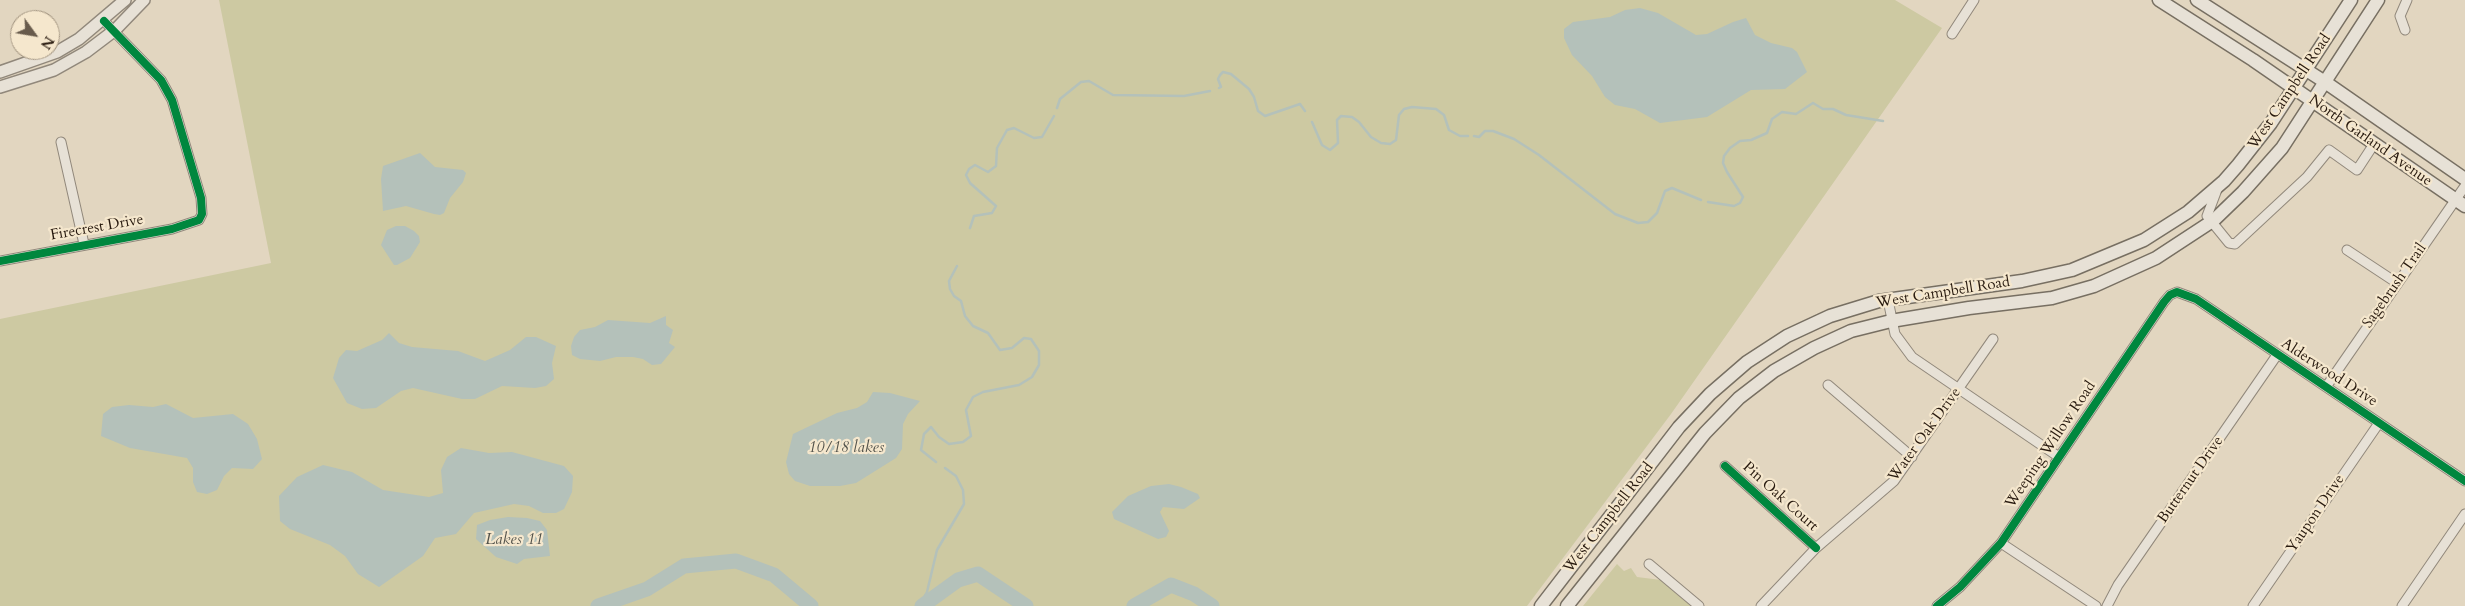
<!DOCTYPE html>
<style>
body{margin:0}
#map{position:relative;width:2465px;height:606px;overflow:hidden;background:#e2d6c0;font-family:Cardo,serif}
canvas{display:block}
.north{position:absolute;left:10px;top:10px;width:50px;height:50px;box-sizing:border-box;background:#f5e7cd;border:1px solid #a39581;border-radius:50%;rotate:122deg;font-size:14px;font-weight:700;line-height:20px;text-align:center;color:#27190e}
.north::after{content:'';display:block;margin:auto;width:18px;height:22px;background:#685b4c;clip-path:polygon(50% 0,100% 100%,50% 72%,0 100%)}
</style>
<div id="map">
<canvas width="2465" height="606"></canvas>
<div class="north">N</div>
</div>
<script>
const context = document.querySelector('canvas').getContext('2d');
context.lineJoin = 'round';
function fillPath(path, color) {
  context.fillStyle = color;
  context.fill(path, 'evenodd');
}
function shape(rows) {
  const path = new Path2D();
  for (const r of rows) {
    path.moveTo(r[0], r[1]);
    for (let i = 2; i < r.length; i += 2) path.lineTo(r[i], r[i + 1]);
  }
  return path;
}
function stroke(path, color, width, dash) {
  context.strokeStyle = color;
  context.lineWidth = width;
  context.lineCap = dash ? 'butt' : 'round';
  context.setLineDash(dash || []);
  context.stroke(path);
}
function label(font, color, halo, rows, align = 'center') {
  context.font = font + ' Cardo,serif';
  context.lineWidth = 4.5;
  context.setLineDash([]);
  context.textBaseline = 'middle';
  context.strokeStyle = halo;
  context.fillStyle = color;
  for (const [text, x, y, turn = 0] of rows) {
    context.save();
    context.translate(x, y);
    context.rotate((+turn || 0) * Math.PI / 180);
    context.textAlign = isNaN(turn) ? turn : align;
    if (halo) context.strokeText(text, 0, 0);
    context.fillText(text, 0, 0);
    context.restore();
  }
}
fillPath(shape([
 [219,0,1895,0,1942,28,1671,414,1527,606,0,606,0,319,271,263],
 [1617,564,1624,571,1631,568,1637,577,1661,580,1691,606,1583,606]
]), '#cdc9a2');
fillPath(shape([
 [1640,8,1658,13,1696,35,1707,34,1733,22,1746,18,1755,35,1771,43,1792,48,1797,52,1807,72,1785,89,1751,90,1707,117,1660,123,1635,109,1615,105,1605,97,1592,76,1572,55,1564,38,1564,29,1573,22,1610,17,1625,10],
 [420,153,435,167,463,170,466,173,463,182,450,198,444,213,440,215,434,214,406,206,383,211,381,179,383,166],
 [396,226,405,226,414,231,419,236,420,242,410,258,397,265,394,265,381,245,387,230],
 [666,316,666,325,673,330,669,343,675,347,661,364,652,365,643,359,633,357,616,357,600,361,580,359,572,355,571,346,574,337,580,330,595,327,608,320,650,323],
 [389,333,399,343,412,347,458,351,485,361,510,350,526,337,536,337,556,346,552,363,554,379,546,386,535,388,502,386,475,399,462,399,413,388,401,391,376,408,362,409,347,403,333,378,339,358,346,350,357,351,382,340],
 [873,392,890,393,920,401,908,414,903,424,902,449,896,458,856,483,840,486,810,486,795,481,789,474,786,462,793,434,837,413,857,408,867,402],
 [166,404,193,418,233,414,248,424,257,439,262,459,253,469,232,468,224,476,217,490,207,494,197,492,193,482,193,468,187,458,130,448,101,436,103,414,112,407,129,405,153,407],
 [461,448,489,453,512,452,564,466,573,476,572,492,564,509,556,513,543,513,529,506,514,504,474,513,456,534,435,538,423,556,379,587,358,574,345,556,330,545,290,529,280,521,279,496,297,477,323,465,352,472,383,490,429,497,443,493,441,470,447,457],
 [1169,484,1181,487,1198,494,1200,498,1184,509,1163,507,1160,512,1169,531,1166,537,1158,539,1114,519,1112,512,1128,496,1151,486],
 [508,517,527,518,540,521,547,530,550,556,524,559,517,564,496,557,476,539,477,525,490,520]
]), '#b4c1ba');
stroke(shape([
 [1219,88,1221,87,1218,79,1220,75,1223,72,1231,74,1249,89,1254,97,1258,111,1265,116,1300,104,1305,111],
 [1057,108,1060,99,1081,82,1089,81,1113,95,1184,96,1210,91],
 [1312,122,1322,145,1330,150,1338,143,1337,120,1341,116,1352,117,1359,122,1371,137,1381,143,1390,144,1396,140,1399,115,1404,109,1412,107,1436,109,1444,115,1449,130,1460,136,1468,136],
 [1474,136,1479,137,1485,131,1493,131,1514,139,1539,155,1615,214,1638,223,1648,222,1657,213,1665,191,1672,188,1701,200],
 [1708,202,1734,206,1740,203,1743,197,1727,172,1723,163,1724,156,1730,148,1740,141,1751,140,1767,133,1772,119,1782,112,1796,114,1813,103,1823,109,1833,109,1846,115,1883,121],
 [970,228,974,216,992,213,996,206,970,183,966,175,969,169,975,165,988,172,996,166,997,148,1007,130,1014,128,1034,138,1042,137,1054,116],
 [936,462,921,450,924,434,931,427,939,437,949,444,963,442,971,436,966,410,973,397,983,392,1019,385,1032,377,1039,365,1039,351,1031,339,1024,338,1012,348,1000,350,988,333,973,326,965,316,961,301,954,296,950,289,949,281,957,266],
 [919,606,927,592,937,550,964,504,963,490,956,476,945,468]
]), '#b4c1ba', 2.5);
stroke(shape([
 [598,606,647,589,684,566,736,561,774,575,811,606],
 [922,606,958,580,978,574,1026,606],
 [1134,606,1171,585,1194,594,1212,606]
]), '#b4c1ba', 15);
const minor = shape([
 [2405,30,2400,16,2407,0],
 [1952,34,1974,0],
 [61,142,84,244],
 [2218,187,2207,216,2229,243,2235,244,2307,177,2329,150,2357,170,2374,144],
 [2347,250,2397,283],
 [0,261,172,229,199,220,202,214,201,198,172,100,161,80,104,21],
 [1888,300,1895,334,1912,357,2059,457],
 [1828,385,1912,457],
 [2326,387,2465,186],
 [1725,466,1816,548],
 [2001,543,2096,606],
 [1649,564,1699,606],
 [1761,606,1816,548,1894,481,1993,339],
 [1937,606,1960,587,2001,543,2164,302,2170,295,2177,292,2196,299,2465,481],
 [2107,606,2118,585,2277,355],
 [2253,606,2379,423],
 [2402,606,2465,514]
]);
const tertiary = shape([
 [0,72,57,52,79,39,125,0],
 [0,87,54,70,86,52,115,30,144,0]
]);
const secondary = shape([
 [2159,0,2253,60,2465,206],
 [2197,0,2325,82,2465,179],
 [1541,606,1679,427,1710,394,1747,362,1787,336,1830,316,1879,301,2022,281,2072,270,2144,240,2188,212,2224,181,2238,165,2271,123,2351,0],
 [1567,606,1705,433,1739,398,1774,371,1814,348,1851,331,1891,321,1969,308,2052,298,2094,286,2156,258,2214,220,2243,192,2282,148,2378,0]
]);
stroke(minor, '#91887b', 11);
stroke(tertiary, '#91887b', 14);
stroke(secondary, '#776f62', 15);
stroke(minor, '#e7e1d6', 9);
stroke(tertiary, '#e7e1d6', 11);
stroke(secondary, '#e7e1d6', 12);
stroke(shape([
 [0,261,172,229,199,220,202,214,201,198,172,100,161,80,104,21],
 [1725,466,1816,548],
 [1937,606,1960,587,2001,543,2164,302,2170,295,2177,292,2196,299,2465,481]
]), '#00873e', 8);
label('15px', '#27190e', '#f5e7cd', [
 ["West Campbell Road",2290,92,-56],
 ["North Garland Avenue",2370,141,35],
 ["Firecrest Drive",97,228,-10],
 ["Sagebrush Trail",2395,286,-55],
 ["West Campbell Road",1943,293,-9],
 ["Alderwood Drive",2329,373,33],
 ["Water Oak Drive",1925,435,-54],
 ["Weeping Willow Road",2051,445,-56],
 ["Butternut Drive",2191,480,-55],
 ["Pin Oak Court",1780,497,42],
 ["Yaupon Drive",2316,514,-56],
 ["West Campbell Road",1609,518,-52]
]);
label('italic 16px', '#51514a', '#f5e7cd', [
 ["10/18 lakes",846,448],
 ["Lakes 11",514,540]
]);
</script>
